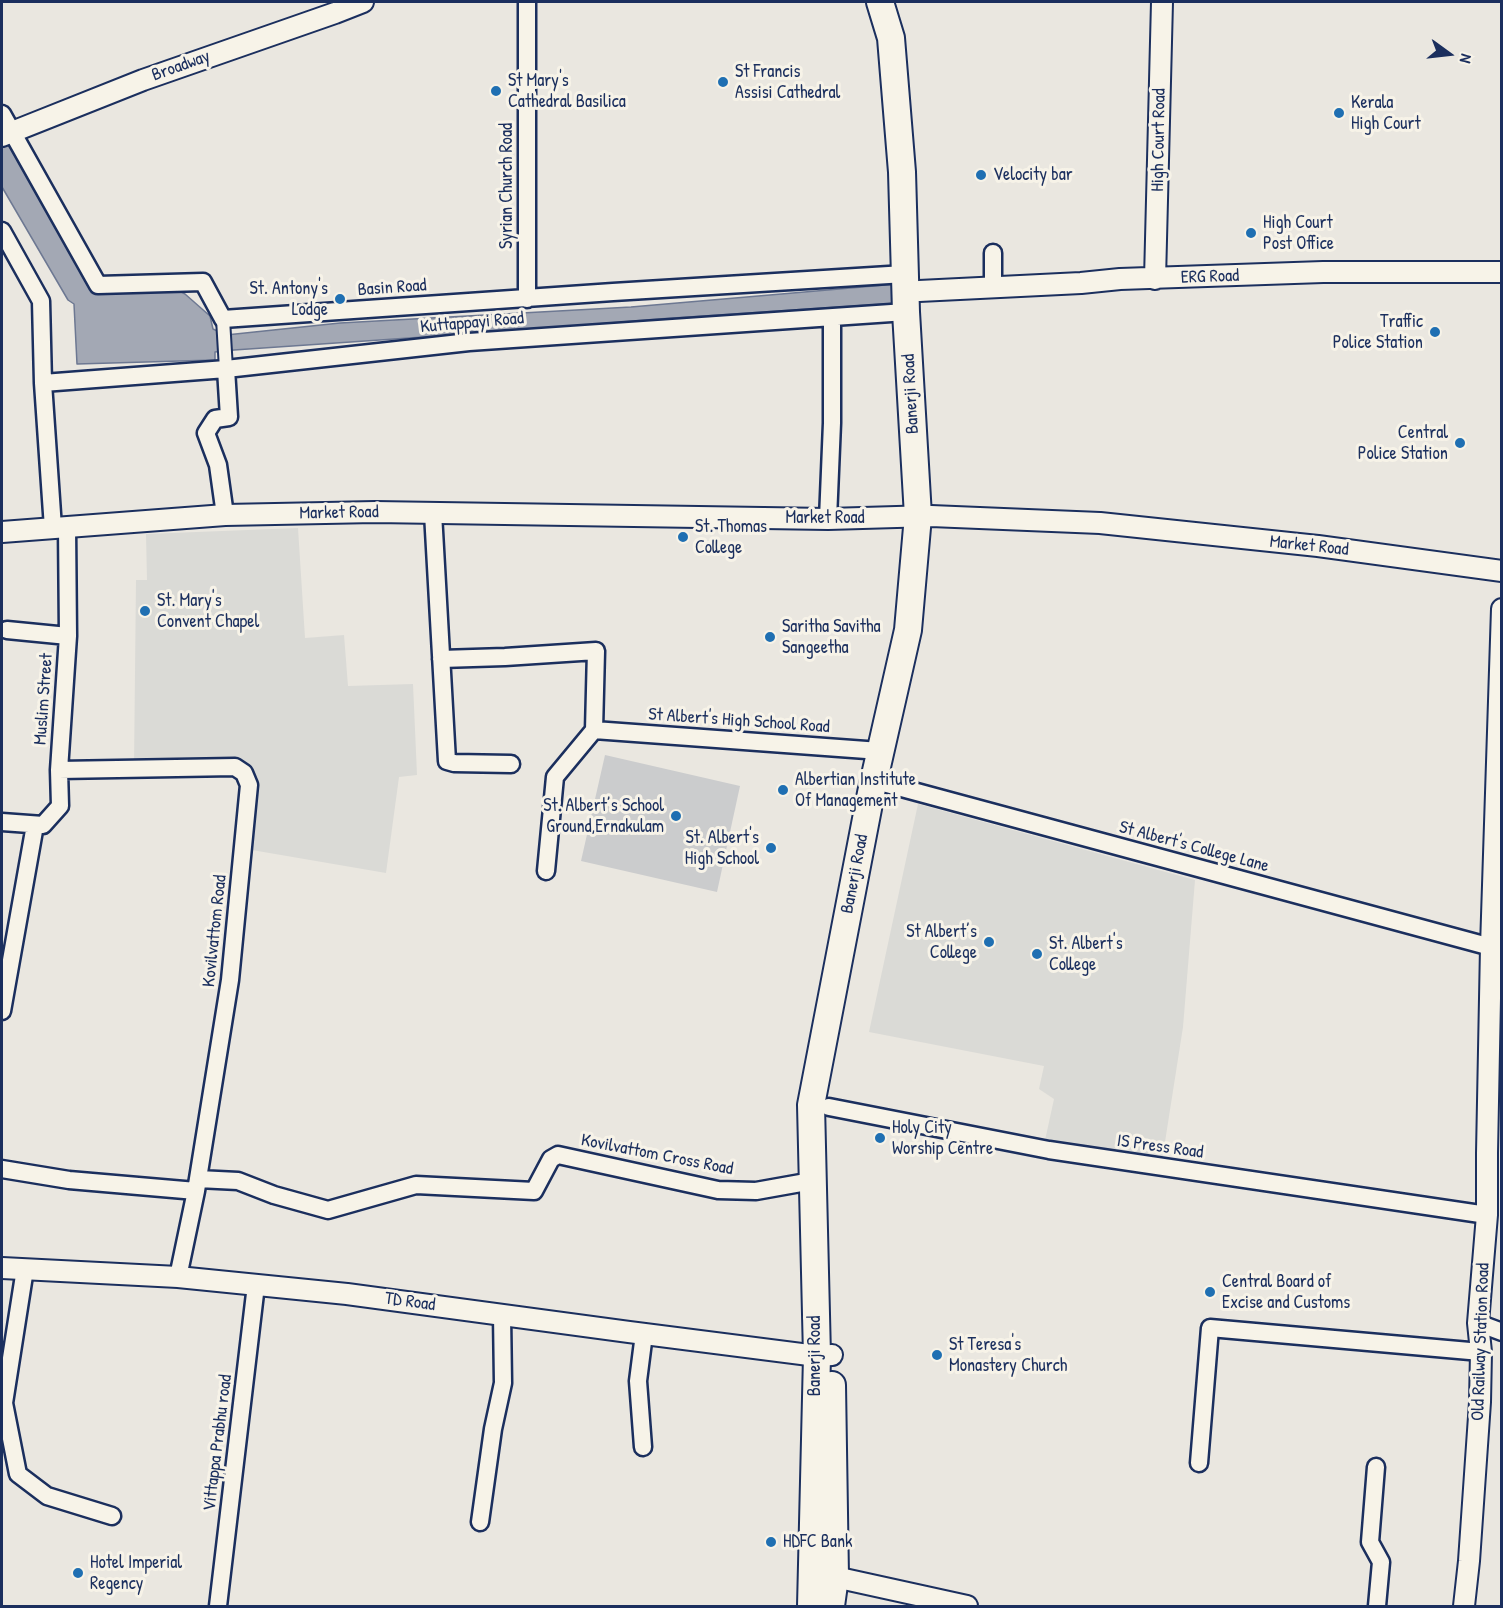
<!DOCTYPE html>
<meta charset="utf-8">
<style>
body{margin:0}
#map{position:relative;width:1503px;height:1608px;overflow:hidden;background:#eae7e0;font-family:"Patrick Hand",sans-serif}
canvas{display:block}
.frame{position:absolute;inset:0;border:3px solid #1b2f5e;pointer-events:none}
.north{position:absolute;left:1419px;top:24px;width:60px;height:60px;-webkit-text-stroke:4px #f7f3e8;paint-order:stroke;rotate:105deg;font-size:16px;font-weight:700;line-height:24px;text-align:center;color:#1b2f5e}
.north::after{content:'';display:block;margin:auto;width:21px;height:27px;background:#1b2f5e;clip-path:polygon(50% 0,100% 100%,50% 72%,0 100%)}
</style>
<div id="map">
<canvas width="1503" height="1608"></canvas>
<div class="frame"></div>
<div class="north">N</div>
</div>
<script>
const context = document.querySelector('canvas').getContext('2d');
context.lineJoin = 'round';
function fillPath(path, color) {
  context.fillStyle = color;
  context.fill(path, 'evenodd');
}
function shape(rows) {
  const path = new Path2D();
  for (const r of rows) {
    path.moveTo(r[0], r[1]);
    for (let i = 2; i < r.length; i += 2) path.lineTo(r[i], r[i + 1]);
  }
  return path;
}
function stroke(path, color, width, dash) {
  context.strokeStyle = color;
  context.lineWidth = width;
  context.lineCap = dash ? 'butt' : 'round';
  context.setLineDash(dash || []);
  context.stroke(path);
}
function label(font, color, halo, rows, align = 'center') {
  context.font = font + ' "Patrick Hand",sans-serif';
  context.lineWidth = 6;
  context.setLineDash([]);
  context.textBaseline = 'middle';
  context.strokeStyle = halo;
  context.fillStyle = color;
  for (const [text, x, y, turn = 0] of rows) {
    context.save();
    context.translate(x, y);
    context.rotate((+turn || 0) * Math.PI / 180);
    context.textAlign = isNaN(turn) ? turn : align;
    if (halo) context.strokeText(text, 0, 0);
    context.fillText(text, 0, 0);
    context.restore();
  }
}
fillPath(shape([
 [298,528,305,638,344,635,348,686,413,684,417,775,399,777,386,873,246,849,258,778,247,764,134,766,136,580,147,580,146,534],
 [918,804,1195,880,1183,1027,1162,1161,1044,1145,1054,1099,1039,1089,1044,1066,869,1032]
]), '#dadad6');
fillPath(shape([
 [605,755,740,786,717,892,581,861]
]), '#cbcccd');
const water = shape([
 [2,133,94,292,112,294,176,289,185,294,210,316,213,329,226,335,340,323,631,307,897,284,899,303,658,319,511,331,234,350,215,352,215,360,77,364,74,304,68,300,2,187,2,133]
]);
fillPath(water, '#a3a8b4');
stroke(water, '#6d7892', 1.5);
const pedestrian = shape([
 [223,319,226,369]
]);
const minor = shape([
 [2,114,98,285,203,282,223,319,613,292,905,274],
 [2,231,41,301,43,383,53,528],
 [993,288,993,253],
 [527,299,527,2],
 [43,383,226,369,469,342,906,312],
 [433,513,447,761,454,763,511,764],
 [225,515,218,465,206,433,215,419,229,417,226,369],
 [828,519,832,423,832,318],
 [7,630,68,636],
 [441,659,505,657,596,651,594,730,555,777,546,871],
 [594,730,880,751],
 [59,770,235,767,244,773,249,785,230,980,196,1191,178,1277],
 [887,784,1491,947],
 [2,822,43,825,60,806,59,770,68,636,67,527],
 [2,1011,35,825],
 [829,1107,1049,1150,1487,1215],
 [2,1169,69,1180,196,1191],
 [198,1179,238,1181,274,1195,328,1210,416,1185,534,1191,551,1159,558,1155,718,1190,756,1191,812,1181],
 [25,1269,4,1403,18,1474,47,1496,112,1516],
 [1478,1323,1502,1332],
 [643,1447,638,1381,644,1334],
 [1199,1463,1210,1328,1481,1352],
 [1376,1467,1370,1542,1381,1562,1377,1606],
 [480,1522,493,1429,503,1383,502,1315],
 [218,1606,256,1285]
]);
const tertiary = shape([
 [2,136,143,80,335,13,363,2],
 [1155,279,1162,2],
 [919,291,1081,283,1120,279,1323,272,1502,272],
 [2,532,225,515,375,512,828,519,931,516,1100,523,1318,546,1502,571],
 [2,1268,178,1277,347,1294,629,1332,817,1356,832,1355],
 [835,1577,967,1606],
 [1464,1606,1469,1561,1480,1402,1481,1352,1478,1323,1487,1215,1487,1153,1491,947,1502,609]
]);
const primary = shape([
 [811,1606,817,1356,811,1105,871,793,908,630,918,516,906,312,902,172,891,38,880,2],
 [831,1606,835,1577,832,1385]
]);
stroke(pedestrian, '#1b2f5e', 16);
stroke(minor, '#1b2f5e', 21);
stroke(tertiary, '#1b2f5e', 24);
stroke(primary, '#1b2f5e', 30);
stroke(pedestrian, '#f7f3e8', 12);
stroke(minor, '#f7f3e8', 16);
stroke(tertiary, '#f7f3e8', 20);
stroke(primary, '#f7f3e8', 26);
for (const [x, y, r, color] of [
 [723,82,6,"#1f6fb2"],
 [496,91,6,"#1f6fb2"],
 [1339,113,6,"#1f6fb2"],
 [981,175,6,"#1f6fb2"],
 [1251,233,6,"#1f6fb2"],
 [340,299,6,"#1f6fb2"],
 [1435,332,6,"#1f6fb2"],
 [1460,443,6,"#1f6fb2"],
 [683,537,6,"#1f6fb2"],
 [145,611,6,"#1f6fb2"],
 [770,637,6,"#1f6fb2"],
 [783,790,6,"#1f6fb2"],
 [676,816,6,"#1f6fb2"],
 [771,848,6,"#1f6fb2"],
 [989,942,6,"#1f6fb2"],
 [1037,954,6,"#1f6fb2"],
 [880,1138,6,"#1f6fb2"],
 [1210,1292,6,"#1f6fb2"],
 [937,1355,6,"#1f6fb2"],
 [771,1542,6,"#1f6fb2"],
 [78,1573,6,"#1f6fb2"]
]) {
  const dot = new Path2D();
  dot.arc(x, y, r, 0, 2 * Math.PI);
  context.fillStyle = color;
  context.fill(dot);
  stroke(dot, '#f7f3e8', 2);
}
label('18px', '#1b2f5e', '#f7f3e8', [
 ["Broadway",181,66,-20],
 ["High Court Road",1159,140,-89],
 ["Syrian Church Road",507,186,-90],
 ["ERG Road",1210,277,-2],
 ["Basin Road",392,288,-4],
 ["Kuttappayi Road",472,323,-5],
 ["Banerji Road",911,394,-93],
 ["Market Road",339,513,-1],
 ["Market Road",825,518],
 ["Market Road",1309,546,6],
 ["Muslim Street",44,699,-86],
 ["St Albert's High School Road",739,721,4],
 ["St Albert's College Lane",1194,847,15],
 ["Banerji Road",855,874,-79],
 ["Kovilvattom Road",215,931,-84],
 ["IS Press Road",1160,1147,8],
 ["Kovilvattom Cross Road",657,1155,11],
 ["TD Road",410,1302,8],
 ["Old Railway Station Road",1481,1342,-88],
 ["Banerji Road",815,1356,-90],
 ["Vittappa Prabhu road",218,1443,-83]
]);
label('18px', '#1b2f5e', '#f7f3e8', [
 ["St Francis",735,72],
 ["Assisi Cathedral",735,93],
 ["St Mary's",508,81],
 ["Cathedral Basilica",508,102],
 ["Kerala",1351,103],
 ["High Court",1351,124],
 ["Velocity bar",993,175],
 ["High Court",1263,223],
 ["Post Office",1263,244],
 ["St. Antony's",328,289,"right"],
 ["Lodge",328,310,"right"],
 ["Traffic",1423,322,"right"],
 ["Police Station",1423,343,"right"],
 ["Central",1448,433,"right"],
 ["Police Station",1448,454,"right"],
 ["St. Thomas",695,527],
 ["College",695,548],
 ["St. Mary's",157,601],
 ["Convent Chapel",157,622],
 ["Saritha Savitha",782,627],
 ["Sangeetha",782,648],
 ["Albertian Institute",795,780],
 ["Of Management",795,801],
 ["St. Albert’s School",664,806,"right"],
 ["Ground,Ernakulam",664,827,"right"],
 ["St. Albert's",759,838,"right"],
 ["High School",759,859,"right"],
 ["St Albert’s",977,932,"right"],
 ["College",977,953,"right"],
 ["St. Albert's",1049,944],
 ["College",1049,965],
 ["Holy City",892,1128],
 ["Worship Centre",892,1149],
 ["Central Board of",1222,1282],
 ["Excise and Customs",1222,1303],
 ["St Teresa's",949,1345],
 ["Monastery Church",949,1366],
 ["HDFC Bank",783,1542],
 ["Hotel Imperial",90,1563],
 ["Regency",90,1584]
], 'left');
</script>
